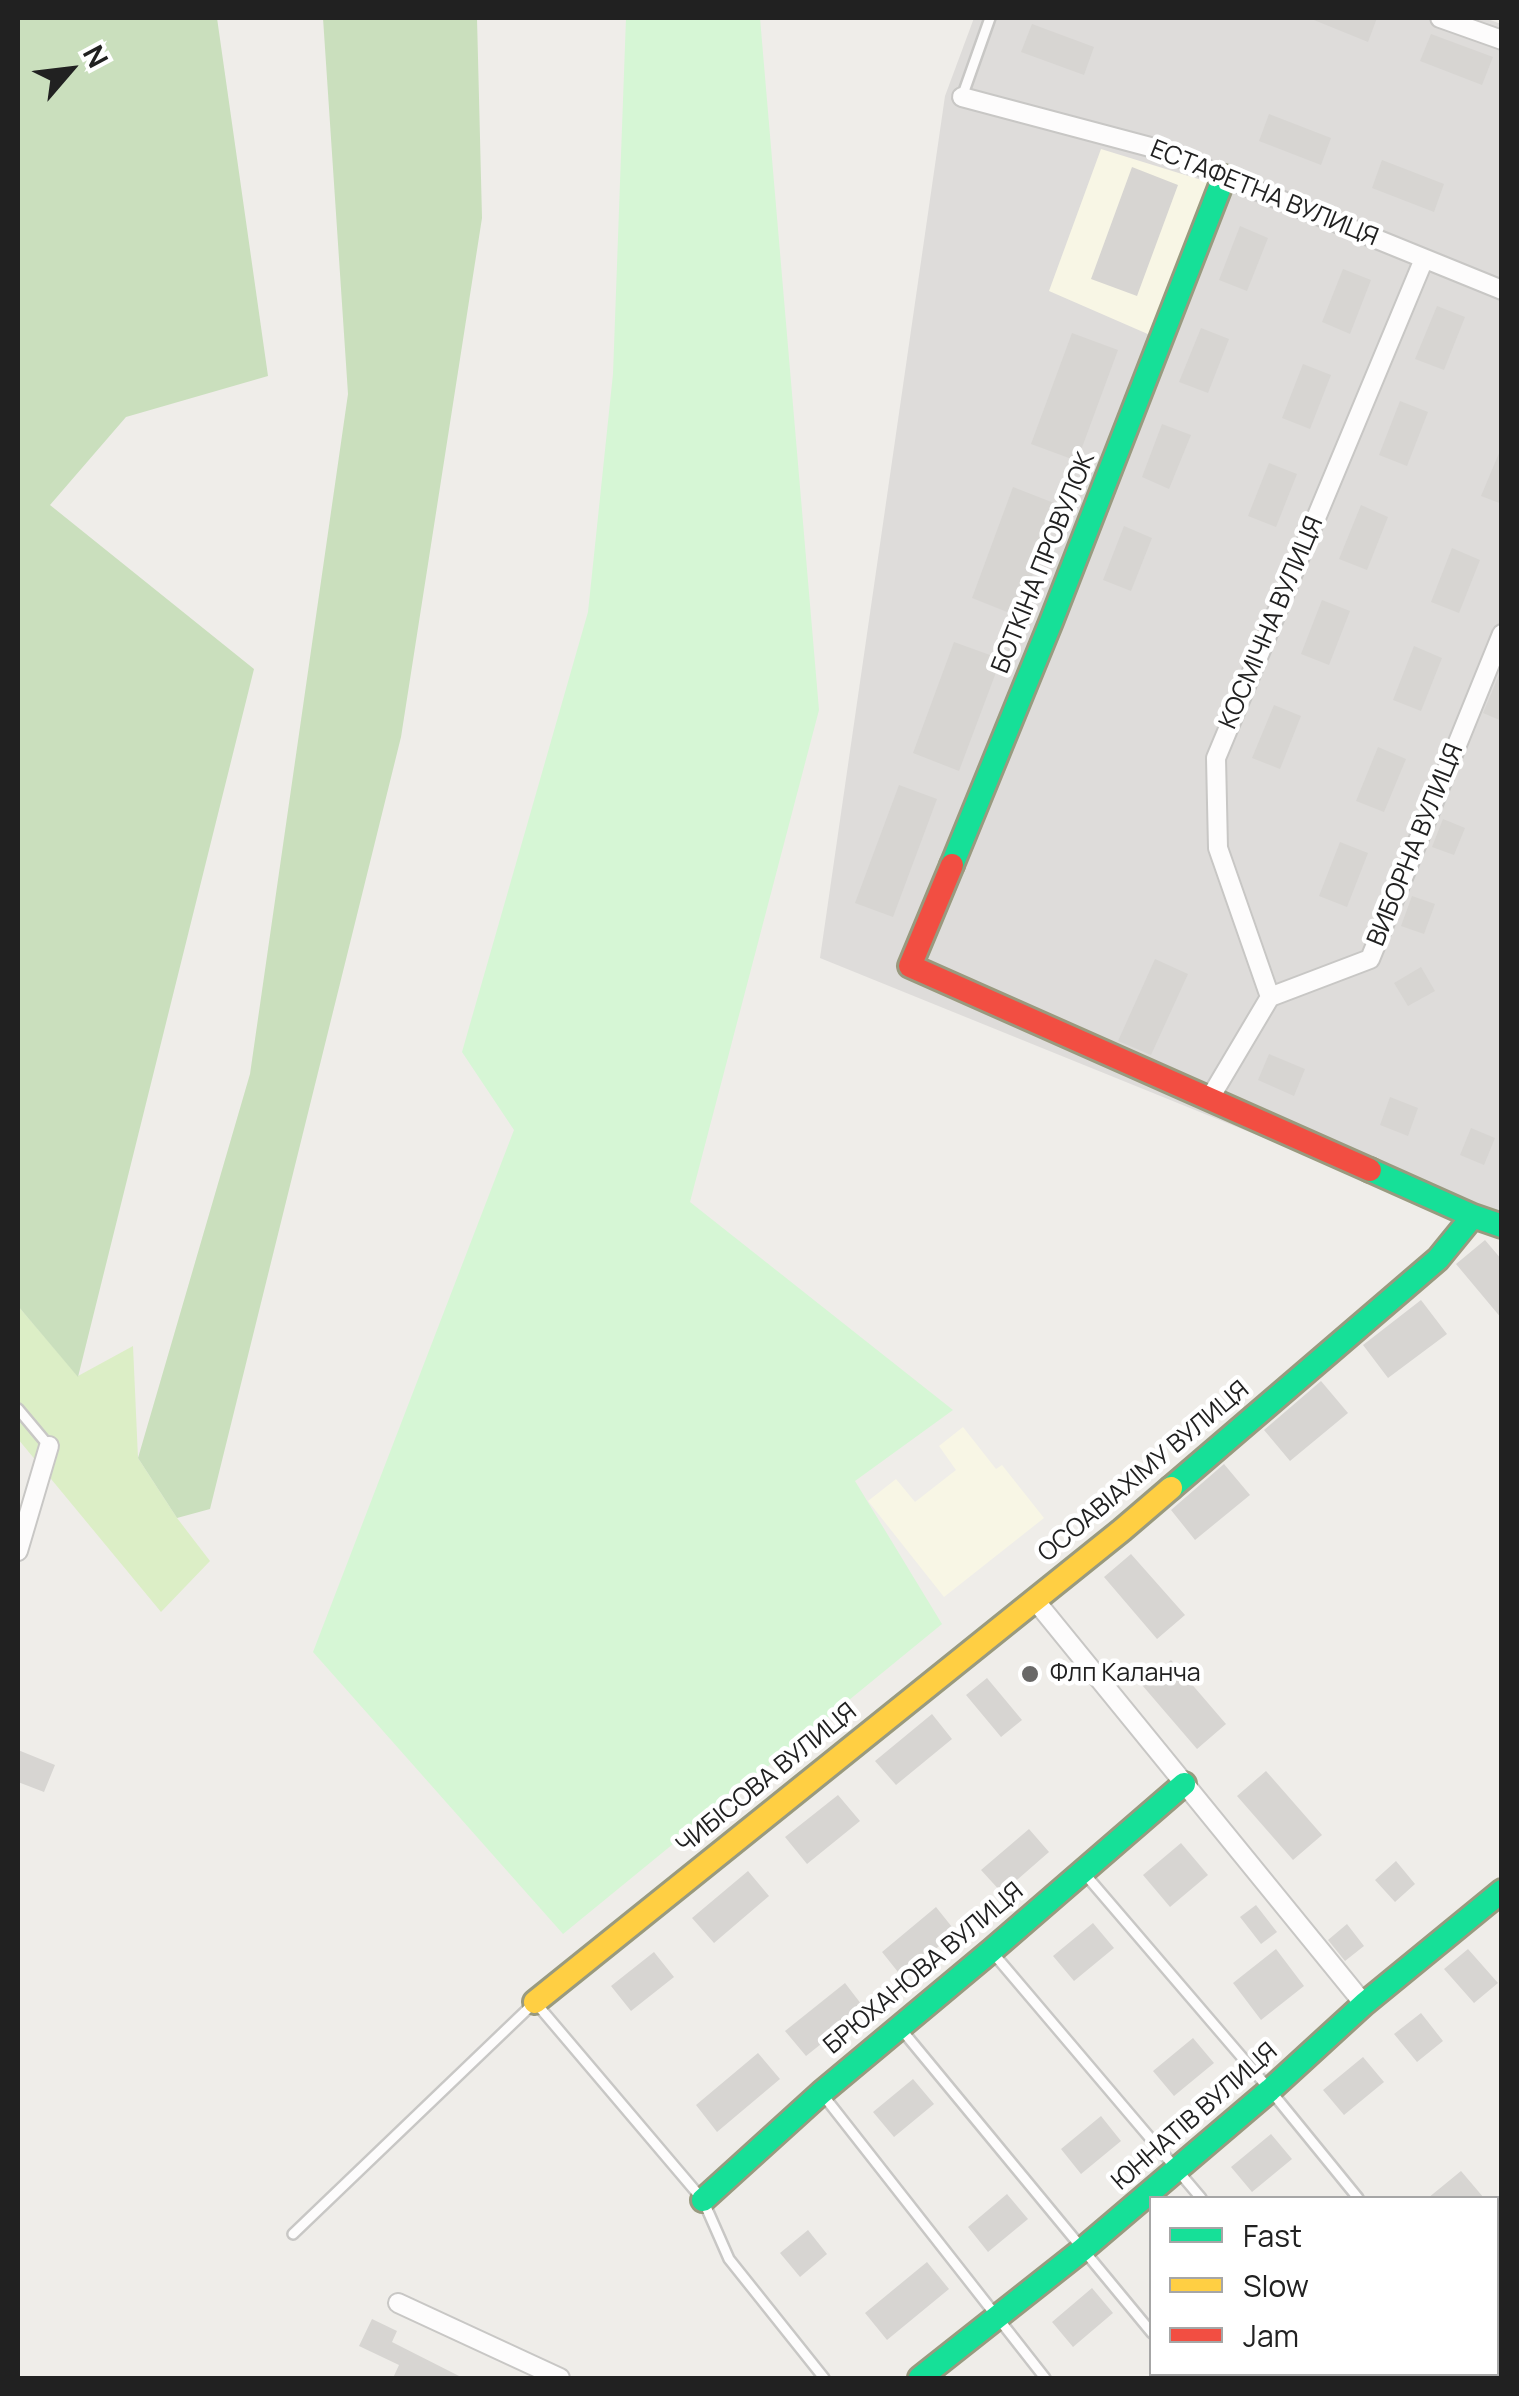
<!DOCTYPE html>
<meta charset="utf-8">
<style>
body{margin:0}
#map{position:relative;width:1519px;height:2396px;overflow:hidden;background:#efede9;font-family:Manrope,sans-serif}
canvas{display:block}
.frame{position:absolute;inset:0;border:20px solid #212121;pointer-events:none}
.legend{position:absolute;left:1149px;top:2196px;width:350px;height:180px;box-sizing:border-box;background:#fff;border:2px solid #a6a6a6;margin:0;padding:12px 18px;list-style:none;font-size:30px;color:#212121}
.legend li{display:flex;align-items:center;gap:20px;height:50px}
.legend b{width:50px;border:2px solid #a6a6a6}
.north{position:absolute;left:20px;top:20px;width:100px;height:100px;-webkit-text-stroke:8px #fff;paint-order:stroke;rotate:62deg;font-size:28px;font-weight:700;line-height:40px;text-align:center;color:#212121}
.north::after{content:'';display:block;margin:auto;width:35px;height:45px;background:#212121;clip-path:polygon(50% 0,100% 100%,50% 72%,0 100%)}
</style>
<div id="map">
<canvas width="1519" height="2396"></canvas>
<div class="frame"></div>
<ul class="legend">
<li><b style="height:12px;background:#16e098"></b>Fast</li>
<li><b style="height:12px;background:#ffcf43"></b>Slow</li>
<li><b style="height:12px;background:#f24e42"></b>Jam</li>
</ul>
<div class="north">N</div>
</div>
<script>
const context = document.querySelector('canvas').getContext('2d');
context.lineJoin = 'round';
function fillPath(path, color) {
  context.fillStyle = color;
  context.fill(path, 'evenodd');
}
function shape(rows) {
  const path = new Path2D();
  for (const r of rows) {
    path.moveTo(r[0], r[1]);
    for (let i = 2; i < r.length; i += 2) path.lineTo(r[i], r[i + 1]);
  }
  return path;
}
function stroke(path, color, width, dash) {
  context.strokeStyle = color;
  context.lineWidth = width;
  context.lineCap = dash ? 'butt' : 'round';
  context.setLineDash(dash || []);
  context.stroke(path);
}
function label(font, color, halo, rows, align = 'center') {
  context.font = font + ' Manrope,sans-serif';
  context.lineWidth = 9;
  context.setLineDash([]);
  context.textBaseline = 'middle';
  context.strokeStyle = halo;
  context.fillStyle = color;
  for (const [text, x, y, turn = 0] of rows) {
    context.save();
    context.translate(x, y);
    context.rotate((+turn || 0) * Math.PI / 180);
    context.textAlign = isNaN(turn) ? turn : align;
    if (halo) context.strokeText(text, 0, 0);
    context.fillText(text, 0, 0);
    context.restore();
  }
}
fillPath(shape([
 [974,18,1485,18,1501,24,1501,1223,1454,1215,820,958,945,96]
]), '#dedcda');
fillPath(shape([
 [1101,149,1208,182,1150,335,1049,291],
 [963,1427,996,1469,1002,1465,1044,1518,944,1597,868,1501,896,1479,915,1502,956,1470,939,1446]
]), '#f8f6e5');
fillPath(shape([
 [18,1306,78,1376,133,1346,138,1458,177,1518,210,1561,161,1612,18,1439]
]), '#dceec6');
fillPath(shape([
 [18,18,217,18,268,376,126,417,50,505,254,669,78,1377,18,1306],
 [323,18,477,18,482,218,401,737,210,1509,177,1518,138,1458,250,1074,348,394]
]), '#cadfbd');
fillPath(shape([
 [626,18,760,18,819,710,690,1202,953,1410,855,1481,942,1624,563,1934,313,1652,514,1130,462,1052,588,612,613,374]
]), '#d6f6d5');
fillPath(shape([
 [1309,18,1377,18,1368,42],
 [1032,24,1094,47,1084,75,1021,52],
 [1431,34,1493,57,1482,85,1420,61],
 [1269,114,1331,138,1321,165,1259,141],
 [1382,160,1444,184,1434,212,1372,188],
 [1132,167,1178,185,1137,296,1091,279],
 [1240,226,1268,238,1247,291,1219,280],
 [1343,269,1371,280,1350,334,1322,322],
 [1437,306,1465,317,1444,370,1415,359],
 [1201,328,1229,339,1208,393,1179,382],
 [1072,333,1118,350,1077,461,1031,444],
 [1303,364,1331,375,1310,429,1282,418],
 [1400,401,1428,412,1407,466,1379,455],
 [1162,424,1191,435,1169,489,1142,477],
 [1502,446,1502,504,1481,496],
 [1269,463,1297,474,1276,527,1248,516],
 [1013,487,1059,505,1017,616,972,598],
 [1361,505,1388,517,1367,570,1339,559],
 [1124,526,1152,538,1131,591,1103,580],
 [1452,548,1480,560,1459,613,1431,602],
 [1322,600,1350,611,1329,665,1301,654],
 [954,642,1001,659,959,771,913,753],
 [1414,646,1442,658,1421,711,1393,700],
 [1502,668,1502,721,1483,713],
 [1274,705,1301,716,1280,769,1252,758],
 [1378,747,1406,759,1384,812,1356,801],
 [899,785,937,799,893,917,855,903],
 [1443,819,1465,828,1454,855,1432,847],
 [1340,842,1368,853,1347,907,1319,896],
 [1412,896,1435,904,1424,934,1401,926],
 [1155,959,1188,974,1151,1055,1118,1041],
 [1421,967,1435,991,1408,1006,1394,983],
 [1269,1054,1305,1069,1294,1096,1258,1080],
 [1390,1097,1418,1108,1408,1136,1380,1125],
 [1471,1128,1495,1138,1484,1165,1460,1155],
 [1485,1240,1502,1260,1502,1319,1456,1264],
 [1421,1300,1447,1334,1388,1378,1363,1345],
 [1321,1381,1348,1413,1290,1461,1264,1430],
 [1224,1464,1250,1495,1195,1540,1171,1510],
 [1131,1554,1185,1615,1157,1639,1104,1577],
 [1171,1660,1226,1724,1197,1749,1142,1685],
 [987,1678,1022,1720,1001,1737,966,1695],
 [932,1714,952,1739,896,1785,875,1761],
 [18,1750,55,1765,44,1792,18,1782],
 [1266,1771,1322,1835,1293,1860,1237,1796],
 [838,1795,860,1821,807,1864,785,1837],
 [1029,1829,1049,1852,1002,1893,981,1870],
 [1181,1843,1208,1875,1170,1907,1143,1875],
 [1396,1861,1415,1884,1395,1902,1375,1880],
 [748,1871,769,1896,714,1943,692,1918],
 [1256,1905,1277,1932,1261,1944,1240,1917],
 [936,1907,956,1932,902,1977,882,1952],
 [1093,1923,1114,1948,1074,1981,1053,1956],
 [1347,1924,1364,1946,1345,1961,1328,1940],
 [1276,1949,1304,1986,1261,2020,1233,1983],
 [1468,1949,1498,1983,1474,2003,1444,1969],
 [654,1952,674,1977,631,2011,611,1986],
 [845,1983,865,2009,806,2056,785,2031],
 [1421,2013,1443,2041,1417,2062,1394,2034],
 [1193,2038,1214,2063,1174,2096,1153,2071],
 [758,2053,780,2079,717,2132,696,2105],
 [1363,2057,1384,2082,1344,2115,1323,2090],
 [913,2079,934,2104,894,2137,873,2112],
 [1101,2116,1121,2141,1081,2174,1061,2149],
 [1271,2134,1292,2159,1252,2192,1231,2167],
 [1461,2171,1484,2198,1428,2198],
 [1007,2194,1028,2219,988,2252,968,2227],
 [808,2230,827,2254,800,2277,780,2253],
 [927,2262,949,2289,887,2340,865,2313],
 [1092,2288,1113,2313,1073,2347,1052,2322],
 [372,2319,397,2331,392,2342,463,2378,393,2378,399,2365,359,2346]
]), '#d7d5d2');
const lane = shape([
 [962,97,990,18],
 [18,1409,49,1446],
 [1084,1873,1270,2090,1358,2198],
 [993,1953,1201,2198],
 [901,2029,1152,2333],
 [823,2095,1045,2378],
 [293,2234,535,2002,703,2200,729,2259,824,2378],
 [1185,2374,1189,2378],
 [1345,2374,1349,2378]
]);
const street = shape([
 [1440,18,1502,40],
 [962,97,1169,152,1224,177,1502,290],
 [1270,997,1218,848,1216,758,1424,259],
 [1210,1098,1270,997,1370,959,1502,634],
 [18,1551,49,1446],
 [1034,1599,1364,2004],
 [398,2303,560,2378]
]);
const fast = shape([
 [952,865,1051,622,1224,177],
 [1370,1170,1473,1216,1502,1226],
 [1171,1488,1438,1259,1473,1216],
 [703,2200,821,2093,991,1951,1184,1784],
 [920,2378,1082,2250,1270,2090,1364,2004,1502,1891]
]);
const slow = shape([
 [535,2002,1122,1530,1171,1488],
 [1496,2282,1502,2278],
 [1386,2378,1392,2374]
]);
const jam = shape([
 [952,865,910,966,1370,1170]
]);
stroke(lane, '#c8c7c5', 14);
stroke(street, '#c8c7c5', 22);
stroke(fast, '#999a7f', 28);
stroke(slow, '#999a7f', 28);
stroke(jam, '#999a7f', 28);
stroke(lane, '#fdfcfc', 9);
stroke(street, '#fdfcfc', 18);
stroke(fast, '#16e098', 22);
stroke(slow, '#ffcf43', 22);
stroke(jam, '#f24e42', 22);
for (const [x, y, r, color] of [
 [1030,1674,10,"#696867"]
]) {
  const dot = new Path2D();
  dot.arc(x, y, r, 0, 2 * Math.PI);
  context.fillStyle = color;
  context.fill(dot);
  stroke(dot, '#fff', 4);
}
label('25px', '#212121', '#fff', [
 ["ЕСТАФЕТНА ВУЛИЦЯ",1264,194,22],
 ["БОТКІНА ПРОВУЛОК",1044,563,-68],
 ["КОСМІЧНА ВУЛИЦЯ",1272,623,-67],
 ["ВИБОРНА ВУЛИЦЯ",1416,845,-68],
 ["ОСОАВІАХІМУ ВУЛИЦЯ",1144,1472,-40],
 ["ЧИБІСОВА ВУЛИЦЯ",767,1779,-39],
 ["БРЮХАНОВА ВУЛИЦЯ",924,1969,-40],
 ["ЮННАТІВ ВУЛИЦЯ",1195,2117,-41]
]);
label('25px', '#212121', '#fff', [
 ["Флп Каланча",1050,1674]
], 'left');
</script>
